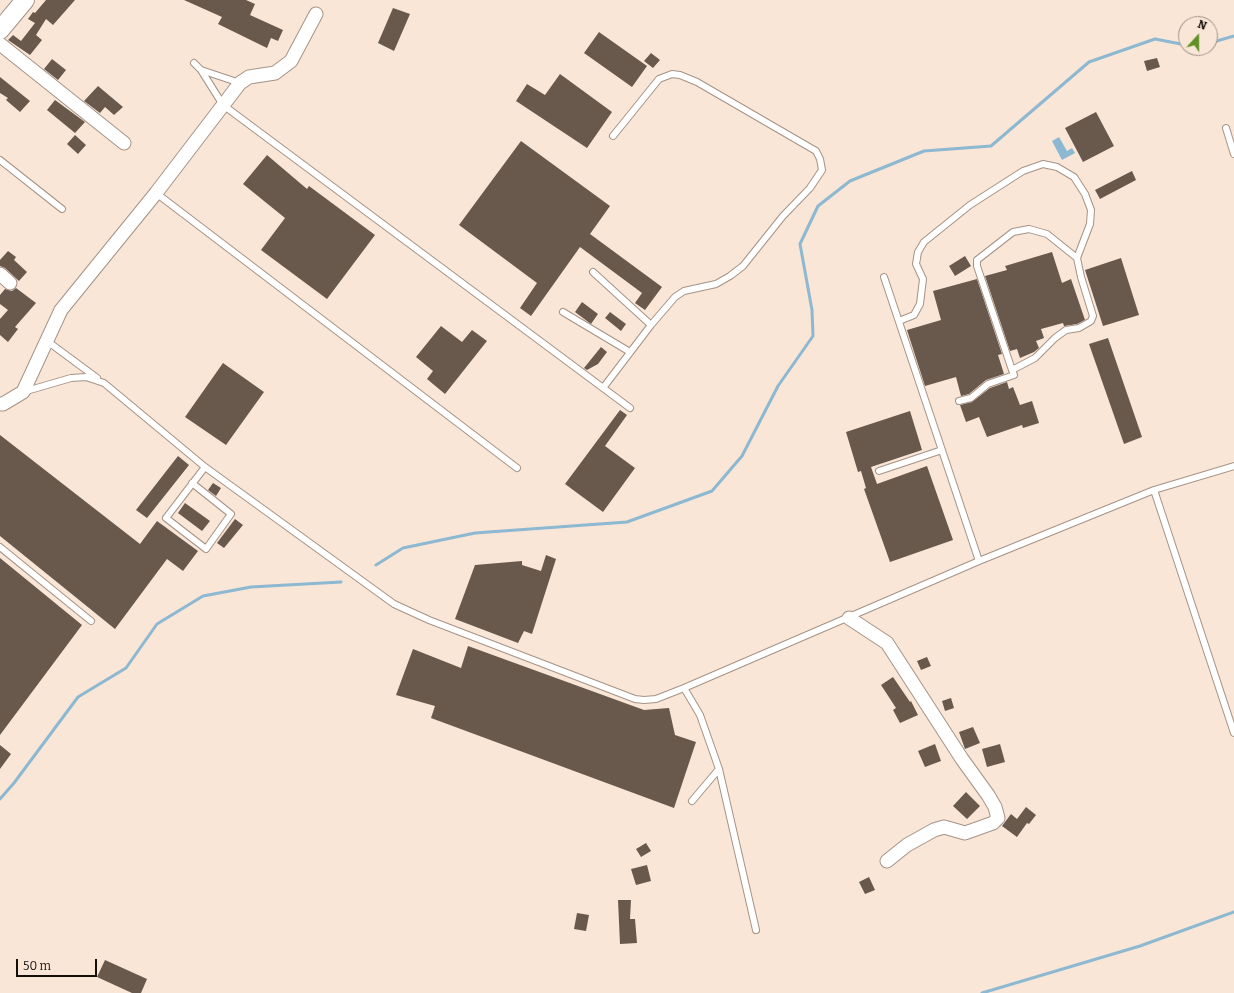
<!DOCTYPE html>
<style>
body{margin:0}
#map{position:relative;width:1234px;height:993px;overflow:hidden;background:#f9e6d7;font-family:Bitter,serif}
canvas{display:block}
.north{position:absolute;left:1178px;top:16px;width:40px;height:40px;box-sizing:border-box;background:#f9e6d7;border:1px solid #9e9085;border-radius:50%;rotate:21deg;font-size:11px;font-weight:700;line-height:16px;text-align:center;color:#150f0a}
.north::after{content:'';display:block;margin:auto;width:14px;height:18px;background:#609025;clip-path:polygon(50% 0,100% 100%,50% 72%,0 100%)}
.scale{position:absolute;left:16px;top:959px;width:81px;height:18px;box-sizing:border-box;border:2px solid #150f0a;border-top:0;padding-left:5px;font-size:12px;line-height:14px;white-space:nowrap;color:#150f0a;-webkit-text-stroke:3px #f9e6d7;paint-order:stroke}
</style>
<div id="map">
<canvas width="1234" height="993"></canvas>
<div class="north">N</div>
<div class="scale">50 m</div>
</div>
<script>
const context = document.querySelector('canvas').getContext('2d');
context.lineJoin = 'round';
function fillPath(path, color) {
  context.fillStyle = color;
  context.fill(path, 'evenodd');
}
function shape(rows) {
  const path = new Path2D();
  for (const r of rows) {
    path.moveTo(r[0], r[1]);
    for (let i = 2; i < r.length; i += 2) path.lineTo(r[i], r[i + 1]);
  }
  return path;
}
function stroke(path, color, width, dash) {
  context.strokeStyle = color;
  context.lineWidth = width;
  context.lineCap = dash ? 'butt' : 'round';
  context.setLineDash(dash || []);
  context.stroke(path);
}
fillPath(shape([
 [1059,137,1067,151,1072,148,1075,153,1062,160,1052,141]
]), '#8db8d1');
stroke(shape([
 [1210,43,1234,36],
 [376,565,403,548,475,533,627,522,712,491,742,456,778,386,813,336,812,310,800,244,818,206,850,181,924,151,991,146,1089,62,1155,39,1186,45],
 [0,799,14,783,78,697,126,668,157,624,203,596,251,587,341,582],
 [982,993,1140,946,1234,912]
]), '#8db8d1', 3);
fillPath(shape([
 [46,0,75,0,53,25,46,19,36,35,42,40,30,55,8,40,13,35,21,41,35,23,28,19,33,12,35,13],
 [184,0,246,0,255,4,250,15,283,30,278,41,271,38,267,48,218,24,222,17],
 [393,8,410,14,394,51,378,43],
 [599,32,647,66,632,87,584,53],
 [651,53,660,60,653,68,644,61],
 [1157,58,1160,67,1147,71,1144,61],
 [52,59,66,70,58,80,44,69],
 [560,74,612,112,587,148,516,101,527,84,545,95],
 [0,77,30,101,20,112,6,100,8,98,0,93],
 [98,86,123,107,114,115,105,107,100,113,84,101],
 [55,100,85,122,75,133,47,110],
 [1096,112,1114,146,1083,162,1065,128],
 [75,135,86,145,78,154,67,144],
 [521,141,610,206,590,234,662,287,645,310,635,303,642,293,580,247,531,316,520,308,537,283,459,225],
 [267,155,307,189,309,186,375,235,327,299,261,250,285,218,243,184],
 [1132,171,1136,180,1100,199,1095,190],
 [8,251,16,257,14,260,27,272,19,281,5,268,0,266,0,260],
 [1052,252,1062,283,1071,279,1085,320,1077,324,1064,326,1063,323,1041,329,1044,338,1036,341,1039,348,1034,352,1020,358,1017,349,1010,351,985,276,1007,270,1005,266],
 [965,256,971,266,955,276,949,266],
 [1121,258,1139,315,1103,326,1085,270],
 [977,279,1002,354,998,355,1004,374,986,380,969,394,961,396,956,377,925,386,907,330,941,320,933,291],
 [16,288,36,303,15,327,18,329,8,342,0,335,0,319,8,310,0,304,0,295,5,289,12,291],
 [582,302,598,314,591,324,575,312],
 [610,312,626,324,621,331,605,318],
 [441,326,462,342,472,330,487,341,445,394,427,379,433,371,416,357],
 [1108,338,1142,437,1124,444,1089,344],
 [601,347,607,352,598,364,587,370,584,368],
 [223,363,264,392,226,445,185,417],
 [1007,382,1009,389,1013,387,1020,405,1032,401,1039,423,1023,428,1022,425,987,437,979,417,966,422,960,405,972,402,990,388],
 [620,410,627,415,605,446,635,468,603,512,565,484],
 [910,411,922,450,871,467,877,484,927,466,953,540,890,562,864,489,866,488,861,471,858,472,846,432],
 [0,435,140,544,157,521,198,551,183,571,167,559,115,629,0,536],
 [178,456,189,465,147,518,136,510],
 [213,483,221,488,216,496,208,490],
 [185,503,210,521,202,531,178,513],
 [235,519,243,525,224,548,217,543],
 [546,555,556,559,532,634,524,631,518,643,455,619,475,565,522,561,522,565,541,571],
 [0,558,82,625,0,735],
 [468,646,644,710,669,708,675,735,696,742,674,808,431,718,435,706,396,695,413,649,461,668],
 [927,657,931,666,921,670,917,661],
 [893,677,910,702,911,701,918,715,900,723,893,710,896,708,881,685],
 [951,698,954,708,945,711,942,701],
 [973,727,980,743,965,749,959,732],
 [935,744,941,761,925,767,918,751],
 [1000,744,1005,762,987,767,982,749],
 [0,745,11,754,0,769],
 [966,792,980,806,967,819,953,806],
 [1026,807,1036,815,1029,824,1027,823,1017,837,1002,826,1011,814,1017,819],
 [646,843,651,851,641,857,636,849],
 [647,865,651,881,636,885,631,869],
 [869,877,875,890,865,894,859,882],
 [618,900,631,900,630,919,635,919,637,943,620,944],
 [577,913,589,915,586,931,574,929],
 [105,960,147,979,141,993,132,993,97,977]
]), '#68594c');
const lane = shape([
 [194,63,201,70,240,83],
 [201,70,223,105,630,408],
 [1226,128,1234,154],
 [0,160,62,209],
 [156,193,517,468],
 [593,272,651,325],
 [884,277,979,561],
 [563,312,630,352],
 [899,321,914,315,920,304,923,279,916,264,918,252,924,242,970,205,1023,171,1043,164,1057,167,1074,177,1085,194,1091,210,1090,224,1077,258,1081,277,1093,316,1091,321,1079,328,1066,330,1055,338,1035,358,1012,370,1014,375,988,384,971,398,959,401],
 [47,341,97,378],
 [1012,370,977,266,977,260,1013,232,1029,229,1047,234,1077,258],
 [603,388,651,325,675,297,684,291,716,284,730,276,743,266,783,216,810,188,822,170,820,159,816,151,697,82,680,75,672,74,659,79,613,136],
 [23,392,71,378,86,377,104,383,205,467,394,604,429,620,635,699,644,700,656,699,684,688,979,561,1154,490,1234,466],
 [879,471,942,450],
 [192,483,231,514,206,549,166,518,205,467],
 [1154,490,1234,733],
 [0,547,91,621],
 [684,688,700,715,719,769,756,930],
 [692,801,719,769]
]);
const street = shape([
 [0,44,124,143],
 [0,274,10,283],
 [0,404,3,404,23,392,61,310,156,193,240,83,249,77,275,73,291,61,316,14],
 [849,618,887,643,962,759,988,795,995,807,998,818,993,823,965,833,944,827,934,830,907,845,887,861]
]);
const secondary = shape([
 [0,30,25,0]
]);
stroke(lane, '#a59386', 8);
stroke(street, '#a59386', 15);
stroke(secondary, '#a59386', 20);
stroke(lane, '#fff', 6);
stroke(street, '#fff', 13);
stroke(secondary, '#fff', 18);
</script>
